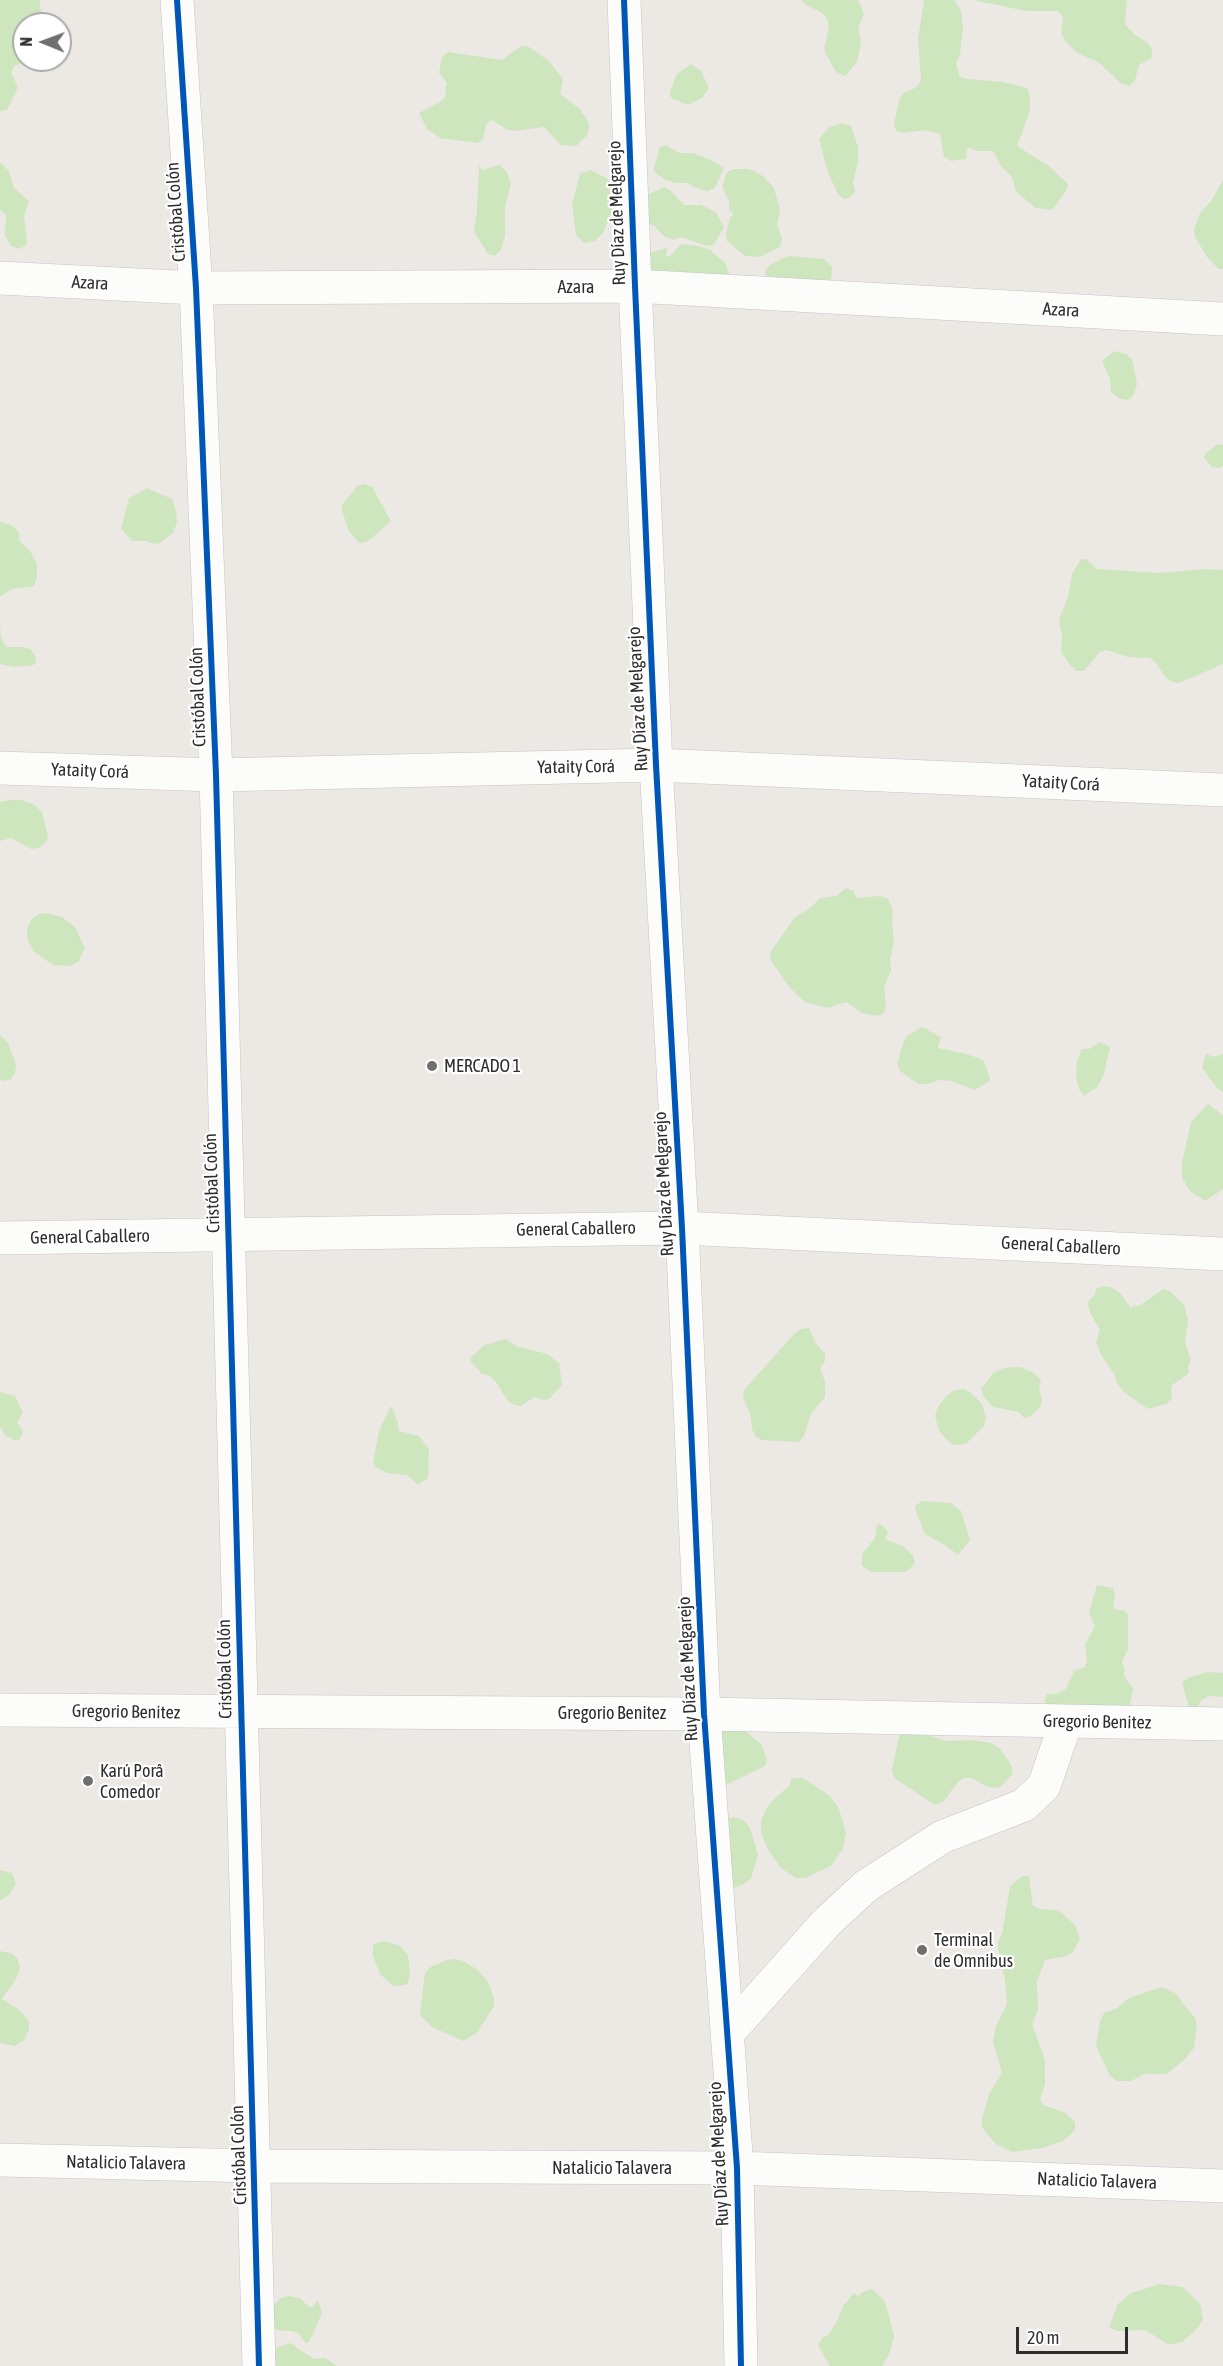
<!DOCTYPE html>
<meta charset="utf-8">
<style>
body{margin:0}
#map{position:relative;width:1223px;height:2366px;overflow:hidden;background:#ece8e4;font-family:"Asap Condensed",sans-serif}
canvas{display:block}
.north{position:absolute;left:12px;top:12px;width:60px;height:60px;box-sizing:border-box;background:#fff;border:2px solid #ababab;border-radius:50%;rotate:271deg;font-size:16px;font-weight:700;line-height:24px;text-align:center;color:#2e2e2e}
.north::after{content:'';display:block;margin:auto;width:21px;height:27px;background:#706f6e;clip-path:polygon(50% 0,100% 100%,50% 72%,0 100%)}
.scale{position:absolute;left:1016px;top:2327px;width:112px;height:27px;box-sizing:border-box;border:3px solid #2e2e2e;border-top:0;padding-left:8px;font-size:18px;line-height:21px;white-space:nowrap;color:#2e2e2e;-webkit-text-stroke:4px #fff;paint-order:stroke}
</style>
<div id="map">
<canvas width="1223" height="2366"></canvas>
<div class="north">N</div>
<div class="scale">20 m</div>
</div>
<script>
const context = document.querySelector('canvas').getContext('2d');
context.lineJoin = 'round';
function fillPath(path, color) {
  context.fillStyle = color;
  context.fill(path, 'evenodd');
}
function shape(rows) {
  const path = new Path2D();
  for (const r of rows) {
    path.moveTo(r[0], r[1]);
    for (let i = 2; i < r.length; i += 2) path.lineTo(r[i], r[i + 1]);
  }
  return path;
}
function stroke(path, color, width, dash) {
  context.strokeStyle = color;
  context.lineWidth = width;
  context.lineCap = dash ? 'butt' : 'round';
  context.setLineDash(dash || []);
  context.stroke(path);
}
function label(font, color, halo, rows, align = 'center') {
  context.font = font + ' "Asap Condensed",sans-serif';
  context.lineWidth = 4.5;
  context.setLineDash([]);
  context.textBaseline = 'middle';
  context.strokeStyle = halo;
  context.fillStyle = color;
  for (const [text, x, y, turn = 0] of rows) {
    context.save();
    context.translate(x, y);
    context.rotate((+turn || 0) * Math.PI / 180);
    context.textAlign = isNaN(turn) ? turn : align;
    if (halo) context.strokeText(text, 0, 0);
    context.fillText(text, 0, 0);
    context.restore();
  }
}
fillPath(shape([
 [0,0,40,0,40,9,46,14,60,21,65,37,60,44,60,24,24,24,24,60,30,60,14,66,11,73,18,87,7,110,0,111],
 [801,0,857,0,860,4,864,14,858,28,861,40,860,48,857,62,847,74,844,76,836,72,825,52,824,48,829,27,827,19,822,13,806,5],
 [924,0,954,0,961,11,963,26,960,56,956,62,959,76,966,79,1003,82,1027,88,1030,96,1030,111,1017,146,1050,167,1068,184,1066,191,1052,210,1036,208,1016,192,1012,177,1001,166,993,151,977,151,970,148,967,149,966,159,951,161,944,157,940,134,925,130,903,133,896,131,894,124,899,100,903,93,917,87,921,80,918,39],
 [973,0,1127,0,1125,24,1135,35,1148,43,1152,50,1152,58,1139,65,1135,80,1130,86,1122,84,1098,62,1077,53,1065,41,1061,33,1063,17,1058,11,1026,11],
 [521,46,529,47,549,61,563,79,560,94,579,108,588,121,589,128,587,135,576,146,561,145,544,127,513,131,506,129,492,120,486,124,483,139,478,143,440,138,427,129,419,113,440,102,446,96,445,88,447,83,439,73,442,57,448,52,502,60],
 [691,64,701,71,709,88,702,98,688,105,673,99,670,96,670,91,677,74],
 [843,123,851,126,858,147,858,161,853,183,855,191,851,197,844,199,838,194,828,173,819,139,829,127],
 [666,145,680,153,693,153,709,159,724,168,715,188,708,191,701,190,687,183,675,183,664,179,653,171,660,147],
 [0,162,9,171,14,188,29,201,24,216,27,242,26,245,19,249,11,246,5,235,6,216,0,209],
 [479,165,482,170,499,165,507,172,511,184,505,206,505,236,500,251,494,256,488,254,474,232,477,210],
 [734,169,749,169,763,176,774,188,780,210,777,225,782,239,780,247,760,257,745,256,727,241,726,233,730,217,734,215,729,209,729,201,722,187,727,172],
 [591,170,608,179,615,195,614,206,603,233,595,241,584,243,576,235,572,205,580,173],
 [1223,180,1223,269,1219,269,1207,257,1195,237,1194,229,1200,213,1211,201],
 [664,187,670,190,684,205,701,205,716,212,724,227,714,244,707,246,681,237,673,240,665,237,654,226,643,221,640,198],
 [681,244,698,246,710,250,725,263,731,278,652,278,649,253,667,248,666,256,670,256],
 [791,256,824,259,832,267,831,283,767,279,765,271,770,265,783,258],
 [1114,351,1126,354,1132,359,1137,384,1134,395,1128,400,1120,399,1111,392,1110,379,1102,361],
 [1217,444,1223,445,1223,466,1220,468,1212,467,1204,458,1205,454],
 [364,484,372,487,391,521,367,542,359,543,348,530,341,506,357,486],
 [147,488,172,499,176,511,177,522,173,533,158,544,150,543,147,541,132,541,121,529,129,498],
 [0,521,14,527,19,533,19,540,30,551,37,564,37,578,34,586,12,589,0,597],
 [1081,559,1086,559,1097,569,1158,573,1205,569,1223,570,1223,664,1179,683,1172,682,1165,677,1156,663,1150,658,1128,657,1106,650,1099,653,1084,671,1076,671,1070,665,1061,652,1062,636,1059,620,1068,597,1072,574],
 [0,623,1,637,4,644,7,647,23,647,30,649,35,655,36,663,33,665,14,667,0,664],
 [10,800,21,800,33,804,42,812,48,837,47,841,39,848,31,849,11,838,0,841,0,802],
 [846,888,854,891,856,898,880,896,888,899,893,910,892,922,894,943,890,958,891,970,884,988,886,1005,884,1013,877,1016,862,1013,846,1002,827,1008,805,1002,790,988,771,961,770,953,795,917,806,911,821,898,836,896],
 [46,913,62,917,75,927,85,948,78,962,70,966,53,965,33,951,27,937,27,929,32,919,39,914],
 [922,1027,941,1037,938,1048,967,1054,983,1060,990,1079,988,1082,974,1090,952,1081,939,1080,927,1084,918,1084,900,1071,897,1064,903,1043,907,1036],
 [0,1035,8,1043,16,1065,15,1073,11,1079,3,1081,0,1080],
 [1099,1042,1110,1047,1104,1074,1097,1087,1084,1096,1079,1089,1076,1077,1077,1061,1082,1049,1089,1049],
 [1206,1053,1212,1057,1223,1054,1223,1092,1217,1088,1202,1068],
 [1208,1104,1223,1115,1223,1189,1205,1201,1191,1192,1182,1178,1182,1163,1191,1122],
 [1103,1286,1111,1287,1121,1294,1131,1308,1134,1305,1139,1306,1163,1289,1171,1292,1184,1305,1188,1320,1185,1343,1191,1359,1188,1367,1189,1373,1171,1386,1172,1398,1166,1404,1148,1409,1124,1392,1116,1382,1115,1375,1101,1355,1096,1342,1100,1330,1090,1313,1088,1305,1089,1300,1095,1295,1096,1289],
 [809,1328,815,1342,825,1354,825,1361,820,1368,825,1382,825,1397,811,1414,804,1436,799,1442,761,1440,755,1436,752,1429,750,1413,743,1398,744,1390,794,1334,801,1329],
 [506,1339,516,1346,547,1354,559,1363,562,1385,549,1399,544,1400,534,1397,521,1406,514,1405,507,1400,496,1382,490,1376,482,1374,471,1362,470,1359,472,1356,484,1345],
 [1020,1367,1034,1373,1041,1381,1039,1388,1042,1399,1040,1407,1028,1418,1024,1418,1019,1412,993,1407,984,1397,981,1389,993,1373,1004,1368],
 [964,1389,971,1393,982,1404,986,1418,984,1426,967,1443,959,1445,951,1444,939,1431,935,1416,937,1409,946,1396,953,1391],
 [0,1392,15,1396,23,1413,17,1422,23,1432,20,1439,16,1441,5,1435,0,1427],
 [391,1406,397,1420,399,1431,419,1436,429,1449,428,1478,418,1485,407,1475,387,1473,375,1467,373,1463,379,1431],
 [923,1501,951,1503,961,1511,970,1540,958,1555,945,1545,925,1534,915,1509,916,1505],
 [877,1524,881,1525,887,1530,888,1533,885,1539,904,1547,913,1556,915,1563,906,1572,872,1572,862,1566,862,1554,875,1538],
 [1097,1585,1113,1588,1115,1595,1113,1606,1116,1610,1123,1610,1128,1615,1128,1649,1122,1662,1125,1669,1124,1676,1133,1689,1130,1704,1139,1712,1048,1708,1044,1701,1047,1694,1055,1694,1066,1689,1074,1671,1085,1667,1087,1659,1085,1644,1095,1626,1089,1613],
 [1207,1672,1223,1673,1223,1697,1209,1696,1202,1700,1196,1708,1189,1708,1182,1682,1188,1678],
 [743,1729,761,1744,767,1759,765,1766,724,1786,711,1731],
 [908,1730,947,1741,973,1740,991,1743,999,1748,1008,1760,1012,1767,1012,1774,1002,1786,995,1788,986,1786,972,1778,964,1778,958,1782,943,1802,935,1805,894,1778,892,1769,900,1732],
 [792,1778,803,1778,830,1796,839,1809,846,1833,843,1849,831,1866,805,1878,796,1878,781,1868,768,1850,761,1833,761,1821,766,1809,773,1800,789,1786],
 [734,1817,745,1821,750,1828,758,1855,751,1878,744,1884,733,1888,725,1819],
 [0,1870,12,1873,16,1884,10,1894,0,1901],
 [1022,1876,1029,1876,1033,1906,1040,1909,1057,1910,1063,1914,1075,1925,1080,1939,1073,1952,1067,1956,1045,1960,1037,1981,1038,2010,1032,2024,1045,2060,1045,2084,1040,2099,1043,2105,1064,2112,1075,2122,1075,2130,1063,2141,1042,2148,1012,2152,997,2145,986,2133,982,2126,982,2118,989,2094,1002,2073,993,2041,996,2026,1007,2004,1005,1980,998,1949,998,1941,1002,1934,1010,1886],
 [384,1941,400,1946,408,1955,410,1974,408,1983,405,1985,393,1986,380,1974,373,1956,373,1948,374,1944],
 [0,1951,11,1953,18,1959,20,1968,16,1979,2,1999,19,2010,29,2021,29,2029,24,2040,15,2046,0,2043],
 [455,1959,463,1961,478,1970,488,1982,494,1999,494,2006,477,2033,463,2041,432,2027,420,2015,425,1973,430,1967,447,1960],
 [1161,1987,1175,1993,1195,2018,1197,2025,1194,2048,1185,2059,1167,2074,1145,2074,1131,2081,1117,2081,1110,2076,1096,2046,1100,2021,1104,2013,1117,2008,1129,1998],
 [1160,2284,1183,2287,1200,2304,1203,2320,1194,2332,1182,2342,1175,2344,1167,2344,1146,2330,1117,2331,1109,2327,1118,2304,1131,2293],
 [872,2289,884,2300,889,2315,894,2337,890,2352,882,2366,830,2366,818,2345,822,2338,829,2334,837,2321,843,2306,854,2293,858,2296,865,2291],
 [289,2296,300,2298,309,2307,313,2307,318,2300,322,2313,309,2342,305,2343,298,2333,293,2331,275,2330,270,2323,272,2307,281,2298],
 [290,2343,314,2359,325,2358,337,2366,275,2366,272,2356,276,2348]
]), '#cee6be');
const minor = shape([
 [177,0,196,288,216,775,259,2366],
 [624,0,635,286,656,765,682,1228,704,1714,737,2168,741,2366],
 [0,278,196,288,635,286,1223,319],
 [0,768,216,775,656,765,1223,790],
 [0,1238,682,1228,1223,1254],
 [0,1710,704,1714,1223,1724],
 [728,2033,826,1923,866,1886,942,1837,1024,1805,1044,1786,1066,1722],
 [0,2160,255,2166,737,2168,1223,2186]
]);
stroke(minor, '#c5c4c5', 34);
stroke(minor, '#fcfcfb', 33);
stroke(shape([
 [177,0,196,288,216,775,259,2366],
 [624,0,635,286,656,765,682,1228,704,1714,737,2168,741,2366]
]), '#0057b8', 6);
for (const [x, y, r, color] of [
 [432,1066,6,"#706f6e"],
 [88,1781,6,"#706f6e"],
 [922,1950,6,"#706f6e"]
]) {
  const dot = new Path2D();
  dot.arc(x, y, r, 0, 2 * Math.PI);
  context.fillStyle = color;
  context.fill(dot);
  stroke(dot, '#fff', 2);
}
label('18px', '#2e2e2e', '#fff', [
 ["Cristóbal Colón",176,212,-94],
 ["Ruy Díaz de Melgarejo",617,213,-92],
 ["Azara",90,283,3],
 ["Azara",576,287],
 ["Azara",1061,310,3],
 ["Cristóbal Colón",198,697,-92],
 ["Ruy Díaz de Melgarejo",638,699,-93],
 ["Yataity Corá",576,767,-1],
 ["Yataity Corá",90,771,2],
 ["Yataity Corá",1061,783,3],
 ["Cristóbal Colón",212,1183,-92],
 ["Ruy Díaz de Melgarejo",664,1184,-93],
 ["General Caballero",576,1229,-1],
 ["General Caballero",90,1237,-1],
 ["General Caballero",1061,1246,3],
 ["Cristóbal Colón",225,1669,-91],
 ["Ruy Díaz de Melgarejo",688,1669,-93],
 ["Gregorio Benitez",126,1712,1],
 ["Gregorio Benitez",612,1713],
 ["Gregorio Benitez",1097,1722,1],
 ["Ruy Díaz de Melgarejo",719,2154,-93],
 ["Cristóbal Colón",239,2155,-92],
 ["Natalicio Talavera",126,2163,1],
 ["Natalicio Talavera",612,2168],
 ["Natalicio Talavera",1097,2181,2]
]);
label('18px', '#2e2e2e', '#fff', [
 ["MERCADO 1",444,1066],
 ["Karú Porâ",100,1771],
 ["Comedor",100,1792],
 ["Terminal",934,1940],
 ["de Omnibus",934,1961]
], 'left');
</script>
